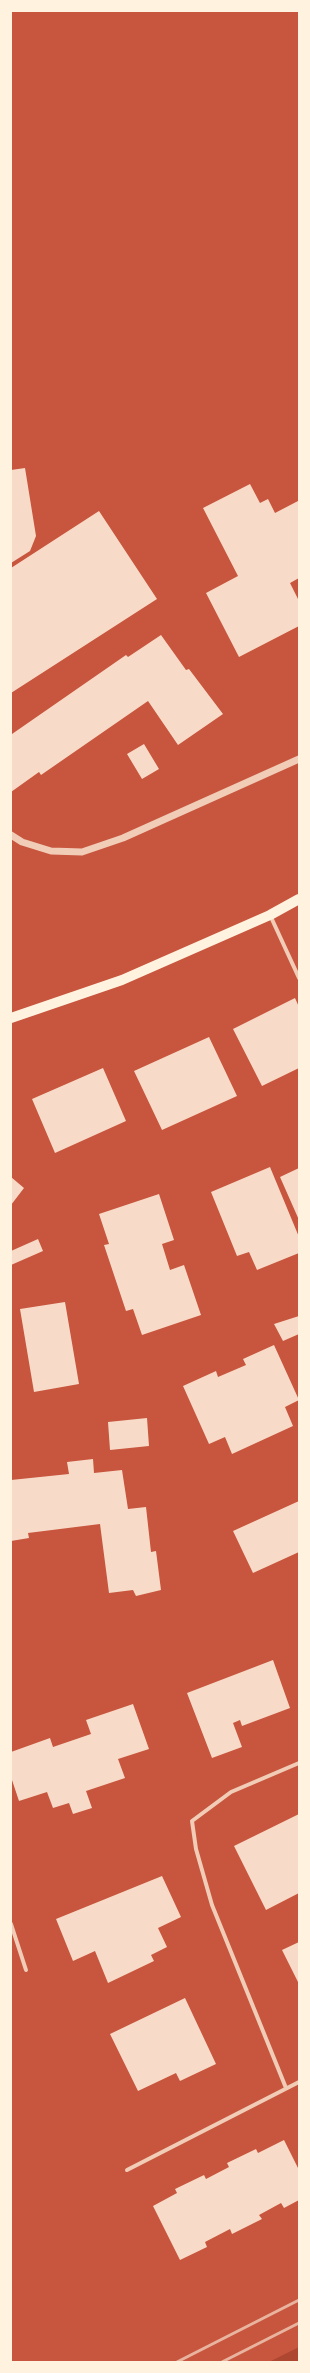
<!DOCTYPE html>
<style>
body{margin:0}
#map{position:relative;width:310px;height:2373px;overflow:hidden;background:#c8553d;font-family:Mulish,sans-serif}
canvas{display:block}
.frame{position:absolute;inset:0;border:12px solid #fff3e0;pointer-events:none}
</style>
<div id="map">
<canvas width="310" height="2373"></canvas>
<div class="frame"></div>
</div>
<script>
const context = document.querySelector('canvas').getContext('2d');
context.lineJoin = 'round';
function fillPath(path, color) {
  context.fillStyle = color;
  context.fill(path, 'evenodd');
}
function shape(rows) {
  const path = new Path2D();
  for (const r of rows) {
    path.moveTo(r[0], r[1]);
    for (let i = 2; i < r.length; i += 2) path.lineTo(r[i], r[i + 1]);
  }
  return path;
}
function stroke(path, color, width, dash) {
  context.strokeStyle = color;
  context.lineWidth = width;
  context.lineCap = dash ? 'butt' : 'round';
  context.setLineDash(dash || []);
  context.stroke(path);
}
fillPath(shape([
 [299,2347,299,2362,269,2362]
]), '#ae4732');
fillPath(shape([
 [25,468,36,536,30,551,11,563,11,470],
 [250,484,260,503,268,499,275,513,298,501,299,503,299,578,290,583,299,601,299,626,239,657,206,593,238,576,203,508],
 [99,511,157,599,11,693,11,568],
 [161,635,186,670,189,669,223,714,178,745,148,701,41,775,39,772,11,792,12,734,126,655,128,657],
 [144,744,159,769,142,779,127,754],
 [295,998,299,1007,299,1068,262,1086,233,1029],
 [209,1037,237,1096,162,1130,134,1071],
 [103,1068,126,1121,55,1153,32,1099],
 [270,1167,299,1237,299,1253,257,1270,249,1252,237,1256,211,1192],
 [299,1168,299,1220,280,1177],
 [11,1177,24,1188,11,1205],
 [159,1194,174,1240,162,1244,170,1270,184,1265,201,1315,142,1335,133,1309,126,1311,104,1245,109,1244,99,1214],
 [38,1239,43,1251,11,1265,11,1251],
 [65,1302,79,1384,34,1392,20,1309],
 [299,1316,299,1334,283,1341,274,1324],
 [274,1345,299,1400,285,1407,293,1426,232,1454,225,1437,209,1444,183,1386,216,1371,218,1377,246,1365,243,1359],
 [147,1418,149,1446,110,1450,108,1422],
 [93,1459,94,1473,122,1470,128,1509,146,1507,151,1552,156,1551,161,1590,136,1596,133,1590,109,1593,100,1524,28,1533,29,1538,11,1541,11,1480,69,1474,67,1462],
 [299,1501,299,1552,253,1573,233,1531],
 [273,1660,290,1708,242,1726,240,1720,233,1723,242,1747,212,1758,187,1693],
 [133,1704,149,1749,118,1759,125,1778,86,1791,92,1808,73,1814,69,1803,53,1808,47,1792,19,1801,11,1777,11,1752,50,1738,53,1747,91,1734,86,1720],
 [299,1814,299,1893,266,1910,234,1846],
 [162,1876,181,1917,158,1928,167,1947,151,1955,154,1961,108,1983,95,1951,73,1961,56,1919],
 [299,1942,299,1984,282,1950],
 [185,1998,216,2064,180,2081,176,2073,138,2091,110,2034],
 [284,2140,299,2170,299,2200,284,2208,281,2203,259,2215,262,2219,232,2234,230,2229,205,2242,207,2247,180,2260,153,2206,177,2193,175,2189,204,2175,206,2179,229,2167,227,2163,256,2149,258,2153]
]), '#f7dbc8');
stroke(shape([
 [270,915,299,978],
 [11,1924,26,1970],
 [286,2088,212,1905,196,1849,192,1821,231,1792,299,1763],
 [127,2170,299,2082]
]), '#f1ccb7', 4);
stroke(shape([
 [11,835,22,842,51,851,82,852,123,838,299,759]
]), '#f1ccb7', 7);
stroke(shape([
 [11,1018,122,980,270,915,299,899]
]), '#fff3e0', 10);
stroke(shape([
 [177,2362,299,2300],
 [222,2362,299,2323]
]), '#e9b49f', 3);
</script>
